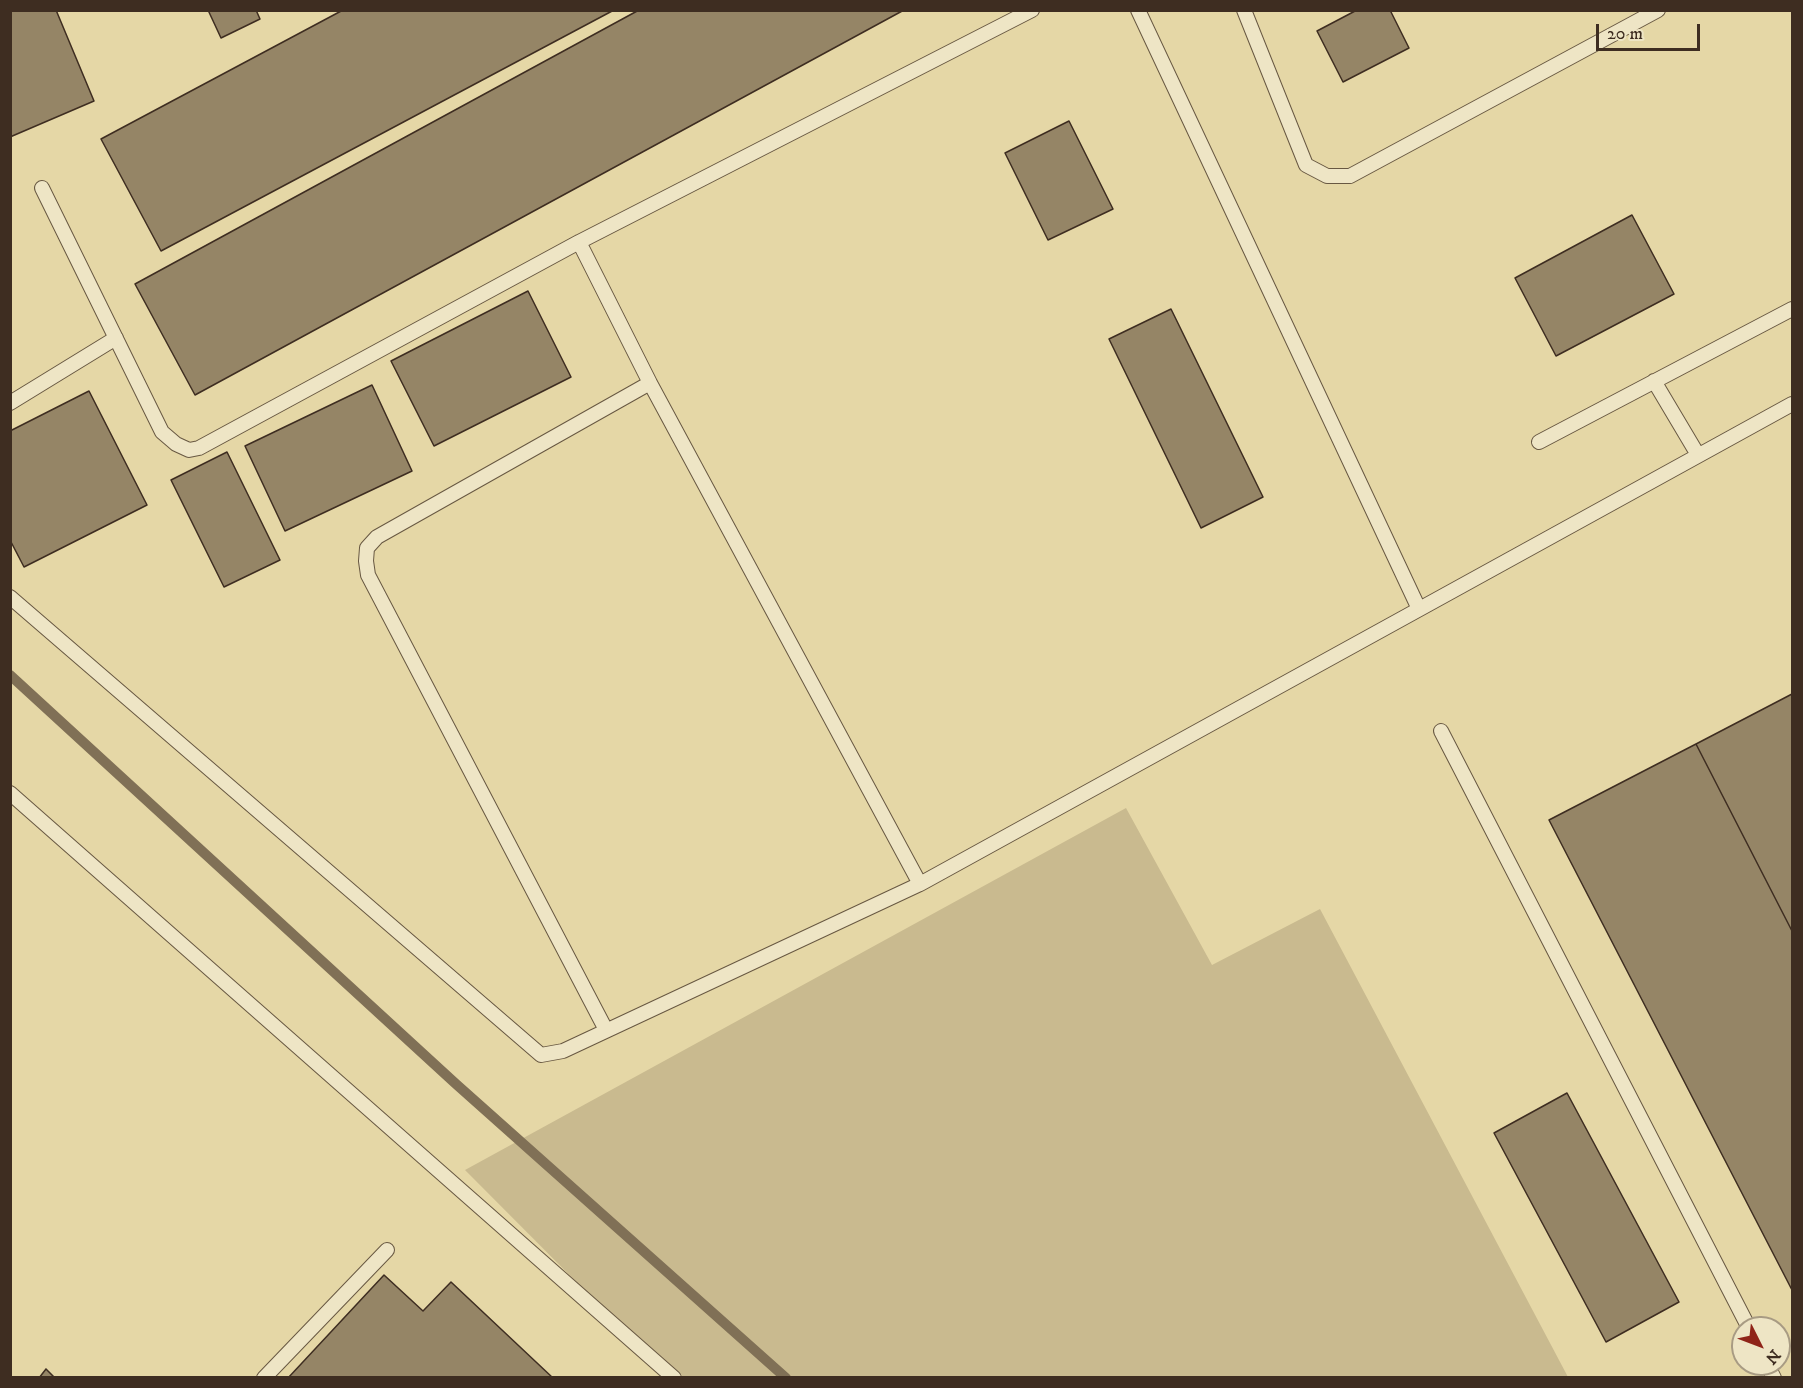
<!DOCTYPE html>
<style>
body{margin:0}
#map{position:relative;width:1803px;height:1388px;overflow:hidden;background:#e5d7a6;font-family:"IM FELL DW Pica",serif}
canvas{display:block}
.frame{position:absolute;inset:0;border:12px solid #3e2d21;pointer-events:none}
.north{position:absolute;left:1731px;top:1316px;width:60px;height:60px;box-sizing:border-box;background:#eee5c5;border:2px solid #a89b83;border-radius:50%;rotate:132deg;font-size:16px;font-weight:700;line-height:24px;text-align:center;color:#3e2d21}
.north::after{content:'';display:block;margin:auto;width:21px;height:27px;background:#8f2418;clip-path:polygon(50% 0,100% 100%,50% 72%,0 100%)}
.scale{position:absolute;left:1596px;top:24px;width:104px;height:27px;box-sizing:border-box;border:3px solid #3e2d21;border-top:0;padding-left:8px;font-size:18px;line-height:21px;white-space:nowrap;color:#3e2d21;-webkit-text-stroke:4px #eee5c5;paint-order:stroke}
</style>
<div id="map">
<canvas width="1803" height="1388"></canvas>
<div class="frame"></div>
<div class="north">N</div>
<div class="scale">20 m</div>
</div>
<script>
const context = document.querySelector('canvas').getContext('2d');
context.lineJoin = 'round';
function fillPath(path, color) {
  context.fillStyle = color;
  context.fill(path, 'evenodd');
}
function shape(rows) {
  const path = new Path2D();
  for (const r of rows) {
    path.moveTo(r[0], r[1]);
    for (let i = 2; i < r.length; i += 2) path.lineTo(r[i], r[i + 1]);
  }
  return path;
}
function stroke(path, color, width, dash) {
  context.strokeStyle = color;
  context.lineWidth = width;
  context.lineCap = dash ? 'butt' : 'round';
  context.setLineDash(dash || []);
  context.stroke(path);
}
fillPath(shape([
 [1126,808,1212,965,1320,909,1568,1377,671,1377,465,1170]
]), '#c9ba8f');
stroke(shape([
 [10,675,456,1084,786,1378]
]), '#807056', 10);
const building = shape([
 [10,10,56,10,94,101,10,137,10,10],
 [208,10,256,10,260,19,221,38,208,10],
 [343,10,614,10,161,251,101,139,343,10],
 [639,10,904,10,195,395,135,284,639,10],
 [1357,10,1390,10,1409,48,1343,82,1317,31,1357,10],
 [1069,121,1113,209,1048,240,1005,153,1069,121],
 [1632,215,1674,294,1556,356,1515,278,1632,215],
 [528,291,571,377,434,446,391,361,528,291],
 [1171,309,1263,497,1201,528,1109,339,1171,309],
 [372,385,412,471,285,531,245,446,372,385],
 [89,391,147,505,24,567,10,540,10,431,89,391],
 [227,452,280,560,224,587,171,480,227,452],
 [1792,694,1792,931,1696,744,1792,694],
 [1696,744,1792,931,1792,1290,1549,820,1696,744],
 [1567,1093,1679,1302,1606,1342,1494,1133,1567,1093],
 [384,1275,423,1311,451,1282,553,1378,288,1378,384,1275],
 [46,1369,55,1378,39,1378,46,1369]
]);
fillPath(building, '#958566');
stroke(building, '#3e2d21', 1.5);
const service = shape([
 [1138,10,1419,609],
 [1244,10,1306,165,1327,176,1350,176,1658,10],
 [42,188,162,432,176,444,189,450,199,448,579,242,1032,10],
 [579,242,650,383,920,884],
 [1654,381,1698,455],
 [10,403,116,338],
 [1539,442,1792,309],
 [10,597,541,1055,563,1051,920,884,1792,404],
 [1441,731,1749,1328],
 [10,793,674,1378],
 [606,1030,368,575,366,561,367,548,377,537,650,383],
 [1767,1364,1774,1378],
 [264,1378,387,1250]
]);
stroke(service, '#685842', 16);
stroke(service, '#eee5c5', 14);
</script>
